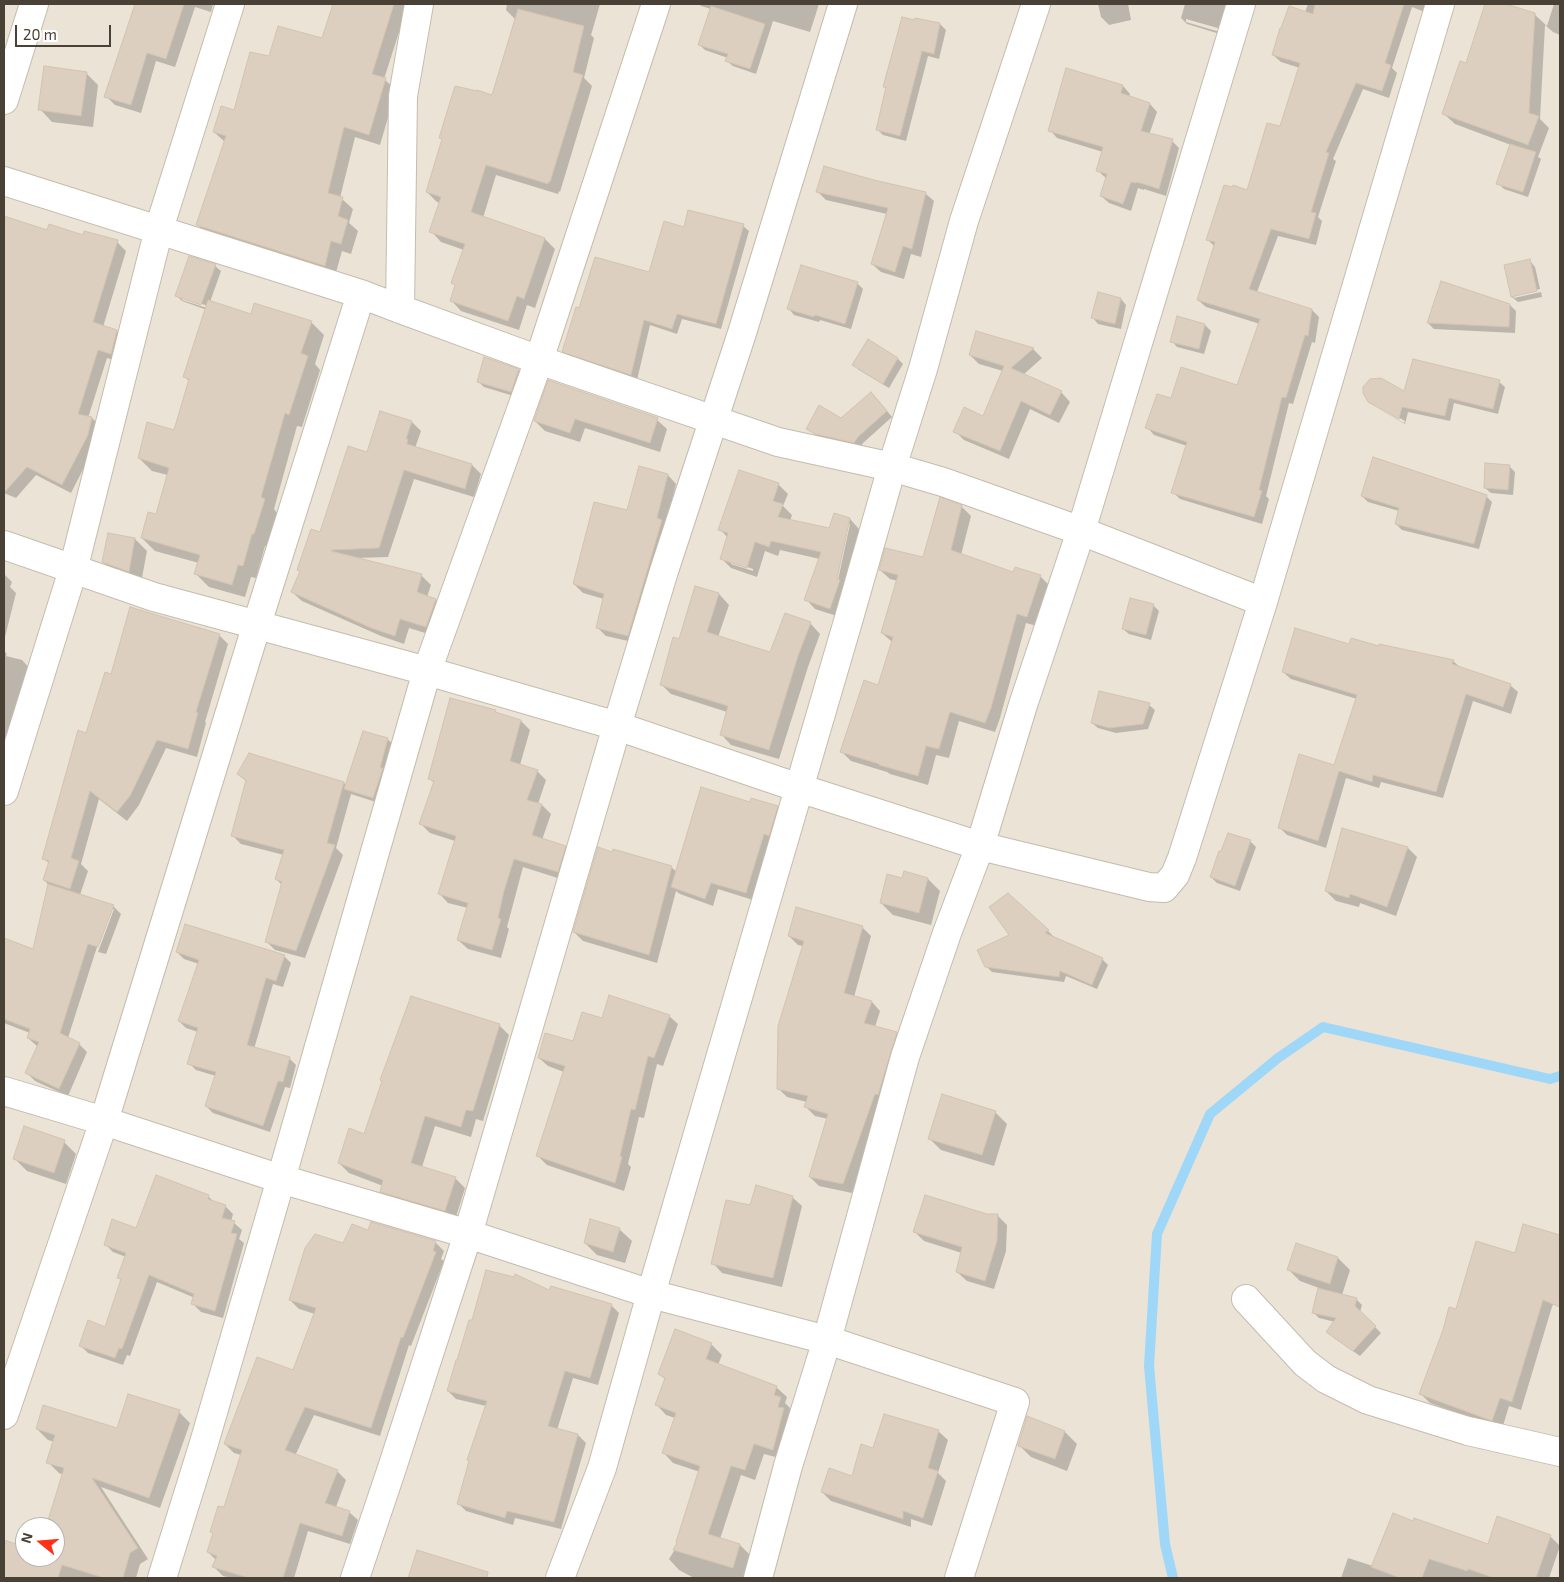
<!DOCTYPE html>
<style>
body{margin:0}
#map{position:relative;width:1564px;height:1582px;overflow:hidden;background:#f6f1e8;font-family:"Exo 2",sans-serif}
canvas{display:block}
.frame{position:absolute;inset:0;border:5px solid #4a4136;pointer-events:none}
.north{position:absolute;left:15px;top:1517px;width:50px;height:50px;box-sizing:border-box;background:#fff;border:1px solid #b7b3af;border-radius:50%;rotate:287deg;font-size:14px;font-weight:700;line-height:20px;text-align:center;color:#4a4136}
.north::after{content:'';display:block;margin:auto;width:18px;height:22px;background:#ff3016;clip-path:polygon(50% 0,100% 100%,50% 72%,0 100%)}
.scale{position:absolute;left:15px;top:25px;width:96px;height:22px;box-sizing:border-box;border:2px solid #4a4136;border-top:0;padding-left:6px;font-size:15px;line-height:18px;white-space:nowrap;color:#4a4136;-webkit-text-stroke:4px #fff;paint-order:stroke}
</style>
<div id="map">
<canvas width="1564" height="1582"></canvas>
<div class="frame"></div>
<div class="north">N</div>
<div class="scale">20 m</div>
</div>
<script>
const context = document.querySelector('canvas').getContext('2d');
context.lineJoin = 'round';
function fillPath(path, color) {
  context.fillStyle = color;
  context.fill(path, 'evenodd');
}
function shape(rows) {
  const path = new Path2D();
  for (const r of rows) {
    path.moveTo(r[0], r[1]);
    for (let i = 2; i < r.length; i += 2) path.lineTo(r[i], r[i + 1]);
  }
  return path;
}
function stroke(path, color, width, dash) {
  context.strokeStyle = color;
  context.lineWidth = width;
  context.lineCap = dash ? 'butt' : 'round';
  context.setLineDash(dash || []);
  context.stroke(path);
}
fillPath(shape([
 [4,4,1560,4,1560,1578,4,1578],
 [25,1527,55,1527,55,1557,25,1557]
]), '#eae3d6');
fillPath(shape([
 [136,4,213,4,211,12,195,7,175,67,156,61,141,113,115,105,106,96],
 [334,4,408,4,384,79,396,90,380,145,355,137,340,198,342,199,353,209,349,223,358,231,351,254,342,251,335,276,208,236,198,225,225,142,214,132,234,111,270,58,323,39],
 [507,4,600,4,591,35,594,38,584,78,592,86,560,192,559,191,558,194,496,175,483,218,545,239,555,249,535,308,527,305,519,330,461,311,451,300,456,286,453,283,464,250,441,242,431,231,441,203,437,202,427,192,443,140,440,138,493,96,516,20,506,10],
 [699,4,819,4,810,32,773,21,756,74,733,66,727,61,728,58,705,50,699,44,711,9,701,6],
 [1098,4,1128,4,1131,20,1109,25,1101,17],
 [1185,4,1230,4,1220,34,1187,24,1181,18],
 [1186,19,1221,29,1220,32,1186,22],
 [1308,4,1431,4,1427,13,1412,7,1392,68,1397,73,1389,98,1363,89,1333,159,1336,161,1318,217,1322,221,1316,245,1278,236,1257,292,1312,310,1319,317,1315,343,1312,342,1293,404,1289,403,1266,496,1269,499,1262,524,1180,499,1173,492,1187,446,1154,435,1147,427,1171,400,1238,387,1260,324,1206,307,1198,300,1215,247,1207,239,1248,192,1281,128,1300,68,1281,62,1273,55,1305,12],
 [1487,4,1502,4,1534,14,1547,26,1554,4,1560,4,1560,35,1553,32,1545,25,1540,119,1549,128,1538,157,1541,159,1528,197,1504,189,1498,183,1511,145,1455,124,1444,114,1467,65],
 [916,19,940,24,946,30,939,59,928,56,906,141,883,135,877,129,886,89,884,86],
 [1067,70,1123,86,1130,94,1129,97,1150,104,1157,112,1149,135,1172,141,1179,148,1166,196,1144,189,1144,190,1138,188,1131,211,1109,203,1101,196,1107,179,1097,170,1103,152,1057,138,1050,130],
 [86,73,98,85,93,127,52,122,40,109],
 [873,181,925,193,934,201,921,257,911,254,904,279,881,272,872,264,887,214,826,200,818,192],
 [13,221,47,232,117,242,126,251,103,327,117,331,126,340,120,362,107,358,88,418,92,418,101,427,96,444,71,493,36,475,16,498,4,493,4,248],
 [743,226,749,231,721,329,682,319,677,334,650,325,637,380,570,357,564,351,650,273,685,228],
 [1530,261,1535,267,1540,289,1514,295,1514,298,1541,292,1542,297,1518,302,1512,297],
 [215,266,221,271,210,302,252,316,311,322,324,335,315,364,320,370,302,427,297,426,274,509,277,513,267,546,265,546,256,578,251,577,245,597,209,587,196,574,199,563,155,551,142,538,156,516,168,475,152,471,139,458,175,432,190,382,185,377,207,310,182,301,177,296],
 [182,297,208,306,207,308,182,300],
 [857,283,863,289,851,329,820,320,819,322,794,315,789,309],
 [1121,299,1126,305,1121,329,1098,324,1093,318],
 [1510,305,1516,311,1515,333,1434,329,1428,323],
 [1178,318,1205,325,1211,331,1204,354,1177,347,1172,341],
 [977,332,1033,349,1042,358,1023,375,1061,392,1070,402,1059,423,1030,409,1009,459,964,440,955,431,984,417,1003,371,979,364,970,355],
 [868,341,898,359,903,364,889,388,859,370,854,365],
 [518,370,524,376,517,397,484,387,478,381],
 [549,381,657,420,667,429,660,452,585,428,580,442,545,431,535,421],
 [1499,382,1505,387,1498,414,1454,403,1450,421,1408,412,1405,424,1375,407,1404,423,1405,421,1370,402,1405,393],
 [877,399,892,417,863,443,860,448,822,439,808,429,841,419],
 [412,422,421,431,415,448,472,465,481,474,474,497,414,479,388,557,356,558,422,576,431,585,427,597,436,600,445,609,435,636,409,628,404,644,381,636,302,601,292,592,301,572,298,569,368,454],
 [1509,466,1515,472,1513,495,1491,493,1485,488],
 [668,475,676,484,637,643,606,636,597,627,604,599,583,593,574,584,628,512],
 [778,484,788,494,783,506,792,515,790,521,830,529,850,519,859,529,840,617,815,609,806,599,820,559,780,550,778,556,765,551,757,577,731,568,722,559,728,538,720,529],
 [848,524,850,524,837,585,835,585],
 [731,561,753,569,753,571,731,564],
 [1362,496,1486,496,1492,502,1479,549,1402,530,1396,524,1399,511,1368,502],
 [961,506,971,516,961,555,1014,573,1040,576,1050,586,1037,626,1026,623,1000,718,995,732,959,721,949,758,936,755,928,785,890,774,887,772,851,761,841,751,879,686,892,642,882,633,898,581,890,579,880,570,924,558],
 [135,539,147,551,141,583,116,574,103,562],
 [4,574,12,582,10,587,16,593,4,641],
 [696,588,719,594,729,605,718,637,771,654,810,623,820,634,808,667,779,759,731,745,721,734,727,712,671,694,661,684,680,641],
 [1153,605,1159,611,1151,640,1129,634,1123,629],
 [219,635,228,644,205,722,206,723,197,757,166,748,139,805,127,821,99,799,81,864,88,871,80,895,113,906,121,914,106,954,98,952,114,909,111,909,95,953,68,1038,79,1044,87,1052,68,1096,35,1081,27,1073,38,1047,28,1038,30,1033,4,1023,4,939,34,950,49,885,44,880,50,864,44,859,87,734,112,676],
 [1380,645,1453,661,1461,668,1510,685,1518,692,1511,714,1473,701,1443,798,1381,782,1379,788,1346,778,1326,848,1287,835,1279,827,1335,766,1357,699,1291,679,1283,672,1350,646,1380,648],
 [4,651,7,654,6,656,22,660,31,670,4,760],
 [1149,705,1155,710,1148,729,1116,733,1098,728,1092,723],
 [495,711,497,714,521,721,530,730,520,765,537,771,546,780,538,804,542,805,551,814,542,840,565,847,574,856,567,881,523,867,507,927,509,929,501,958,468,949,458,940,468,908,448,903,439,893,455,841,430,833,421,824,434,783,430,779],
 [387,739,393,744,379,803,351,794,336,848,343,855,305,958,275,950,267,942,282,885,276,879,284,855,241,844,232,835,247,782,238,774,344,783,347,786],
 [751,803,777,807,785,814,753,900,718,889,713,906,680,894,676,891,657,963,583,941,574,932,613,854,671,867,677,872],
 [1250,841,1256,847,1240,891,1217,883,1211,877],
 [1408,848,1417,857,1396,916,1360,903,1359,907,1336,901,1326,891],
 [905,873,928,879,940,891,931,925,893,915,881,903,902,879],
 [1008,895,1048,931,1054,937,1053,938,1102,959,1108,965,1097,989,1066,976,1064,982,992,972,986,966,1011,935],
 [862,927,871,936,854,997,872,1002,880,1011,875,1027,896,1034,905,1042,852,1193,819,1186,810,1177,828,1119,815,1116,806,1107,807,1102,787,1097,778,1088,803,946,798,945,789,936],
 [177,952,284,956,291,963,283,987,273,984,254,1049,289,1058,296,1065,290,1088,285,1087,270,1132,213,1113,206,1106,216,1076,196,1070,189,1063,198,1032,186,1028,179,1021,199,964,184,959],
 [669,1016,678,1024,663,1066,657,1064,644,1118,639,1117,628,1164,631,1167,624,1191,547,1165,538,1156,564,1072,548,1066,539,1058,574,1042],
 [499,1025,509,1035,483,1121,476,1119,471,1137,435,1126,422,1167,455,1178,465,1188,455,1220,391,1202,381,1191,383,1186,349,1173,339,1163,365,1135,383,1081],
 [995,1112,1007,1124,994,1166,941,1150,929,1138],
 [64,1142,76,1154,66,1184,27,1171,15,1159],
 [208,1196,215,1203,225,1206,233,1214,231,1222,234,1223,242,1230,239,1239,244,1243,223,1318,201,1312,193,1304,195,1298,157,1282,130,1356,127,1355,123,1365,88,1353,80,1345,106,1328,122,1281,119,1278,126,1257,113,1252,105,1244],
 [792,1197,802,1206,782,1287,722,1273,713,1263,751,1206],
 [987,1215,998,1216,1007,1225,1006,1251,994,1289,967,1281,957,1272,962,1253,924,1241,915,1232],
 [619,1229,632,1241,625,1263,597,1255,585,1243],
 [369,1232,435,1242,444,1251,441,1259,444,1261,411,1346,409,1345,380,1436,314,1415,295,1456,337,1471,346,1480,336,1507,349,1512,358,1520,350,1544,308,1531,294,1578,232,1578,223,1576,214,1567,216,1560,208,1552,225,1509,241,1455,234,1453,225,1444,293,1372,315,1314,299,1309,290,1300,343,1245],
 [1338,1258,1350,1270,1342,1295,1356,1299,1362,1305,1360,1312,1381,1333,1360,1356,1334,1338,1328,1332,1335,1322,1319,1318,1313,1312,1319,1288,1300,1281,1288,1269],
 [1552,1274,1560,1282,1560,1285,1551,1310,1521,1410,1509,1406,1502,1429,1430,1403,1421,1394,1444,1330,1457,1311],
 [550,1292,611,1305,619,1313,598,1385,573,1378,557,1430,578,1435,586,1443,561,1529,515,1518,513,1525,466,1511,458,1503,486,1406,456,1399,448,1391],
 [675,1331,712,1345,722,1355,718,1365,776,1387,787,1397,785,1403,790,1408,789,1415,794,1420,783,1459,764,1454,755,1480,741,1475,720,1539,740,1545,750,1555,743,1578,694,1578,679,1570,669,1559,679,1543,700,1472,673,1463,663,1452,675,1418,666,1415,656,1404,666,1380,659,1374],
 [179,1412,190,1423,160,1508,101,1487,148,1559,140,1564,136,1578,4,1578,4,1541,25,1548,25,1557,55,1557,55,1527,47,1527,64,1475,59,1473,48,1462,55,1442,48,1440,37,1429,117,1430],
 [1028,1418,1065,1432,1077,1444,1067,1471,1031,1457,1019,1445],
 [938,1431,948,1440,938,1473,946,1481,932,1526,911,1519,911,1527,831,1501,822,1492,853,1477,874,1449],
 [1550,1536,1560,1546,1549,1578,1341,1578,1348,1558,1373,1566],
 [484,1577,483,1578,410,1578]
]), '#0003');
stroke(shape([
 [1173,1578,1165,1544,1149,1366,1157,1234,1210,1114,1278,1058,1323,1027,1550,1079,1560,1076]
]), '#9fd7f8', 10);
const building = shape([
 [135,4,184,4,166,59,147,53,131,105,104,97,135,4],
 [333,4,394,4,372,74,386,78,369,135,344,127,328,193,343,197,338,216,348,220,341,244,331,241,325,266,196,225,226,136,213,132,221,106,234,110,250,52,269,56,278,26,322,38,333,4],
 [1315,4,1404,4,1385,63,1391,65,1382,91,1356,83,1326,152,1329,153,1311,212,1316,213,1309,239,1271,229,1249,289,1312,309,1308,336,1305,335,1286,398,1282,397,1259,490,1262,491,1254,517,1171,493,1187,442,1145,428,1157,394,1171,398,1181,367,1237,385,1260,319,1197,300,1215,242,1206,240,1224,185,1232,187,1233,185,1247,190,1267,123,1280,126,1300,63,1272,55,1280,28,1281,28,1289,6,1313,14,1315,4],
 [1485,4,1506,4,1535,13,1529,113,1539,116,1528,145,1442,114,1460,61,1466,63,1485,4],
 [711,6,765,24,750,69,725,61,728,54,698,45,711,6],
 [518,9,584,26,573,72,583,75,550,182,548,182,548,184,486,165,471,212,545,238,524,299,517,296,508,321,450,301,455,285,451,283,465,244,429,232,441,197,426,192,442,139,439,138,455,86,477,91,477,90,492,95,518,9],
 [902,17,914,20,915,18,940,23,934,54,922,51,900,136,876,130,886,87,883,87,902,17],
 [44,66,87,72,81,116,38,110,44,66],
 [1066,68,1123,85,1121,93,1150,103,1141,131,1173,139,1159,189,1137,182,1136,183,1131,182,1123,204,1100,196,1107,174,1096,171,1103,147,1048,131,1066,68],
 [1510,144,1536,152,1523,192,1496,184,1510,144],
 [824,166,874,180,926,192,912,249,903,246,895,272,871,264,888,208,816,192,824,166],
 [688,210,744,224,716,324,677,314,672,329,644,320,631,375,562,352,576,307,579,308,595,257,649,272,664,221,684,227,688,210],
 [4,216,47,230,49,224,83,235,84,231,118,240,93,322,117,330,111,354,98,350,78,414,92,417,88,435,62,485,27,467,4,493,4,216],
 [189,256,216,264,201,305,175,296,189,256],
 [1530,259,1537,291,1511,297,1504,265,1530,259],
 [801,265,858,282,845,324,815,315,814,317,787,309,801,265],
 [1441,281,1510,304,1509,327,1427,323,1441,281],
 [1098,292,1121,298,1115,324,1091,318,1098,292],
 [208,300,251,314,254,303,312,321,301,353,308,356,289,415,285,413,261,497,265,499,254,534,252,534,243,566,238,565,232,585,194,574,200,555,141,538,148,512,156,514,169,468,138,458,147,422,174,430,189,379,183,377,208,300],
 [1177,316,1205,324,1199,349,1170,342,1177,316],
 [976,331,1034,348,1011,368,1062,391,1050,415,1021,401,1000,451,953,432,964,407,983,416,1004,366,969,355,976,331],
 [868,339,898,358,883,384,852,365,868,339],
 [484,357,519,369,511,392,477,382,484,357],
 [1413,359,1500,380,1493,409,1449,398,1445,416,1402,407,1399,419,1368,402,1363,393,1363,387,1370,379,1381,378,1404,391,1413,359],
 [548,380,658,418,650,443,575,419,570,433,534,421,548,380],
 [871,392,887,411,858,437,854,443,815,434,806,429,819,405,841,418,871,392],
 [380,411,412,421,406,439,408,439,407,444,472,464,465,489,404,470,379,548,332,550,331,551,422,574,417,592,436,599,426,627,400,619,395,636,371,628,291,592,300,571,297,570,311,529,320,532,348,446,367,452,380,411],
 [1373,457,1487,495,1474,544,1395,524,1399,508,1361,496,1373,457],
 [1485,463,1510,465,1508,490,1484,488,1485,463],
 [639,466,668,474,657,518,662,520,628,636,596,628,604,594,573,584,594,502,627,510,639,466],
 [739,470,779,483,773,501,783,504,778,517,829,528,834,513,850,518,837,579,840,580,830,609,804,600,821,552,771,541,769,547,755,542,747,568,720,559,728,533,718,530,739,470],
 [940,497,962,505,951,550,1013,572,1015,567,1041,575,1027,617,1017,614,991,708,985,723,950,712,939,749,926,746,918,776,879,765,879,764,840,752,864,680,878,685,893,637,881,633,898,575,879,570,885,548,923,557,940,497],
 [108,533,135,538,129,572,102,562,108,533],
 [695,586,719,593,707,632,744,644,770,652,785,613,811,622,798,656,769,750,720,735,728,706,660,685,673,637,679,639,695,586],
 [1130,598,1154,604,1146,635,1122,629,1130,598],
 [130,607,220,634,196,712,198,713,188,749,157,740,130,796,117,812,90,791,71,858,79,861,70,889,43,880,49,861,42,859,78,730,86,733,105,672,111,674,130,607],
 [1295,628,1349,644,1351,638,1379,646,1379,644,1454,660,1452,664,1511,684,1503,707,1466,694,1436,792,1373,775,1372,782,1339,771,1318,841,1278,828,1299,754,1334,765,1357,695,1282,672,1295,628],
 [1099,691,1150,703,1143,724,1109,728,1091,723,1099,691],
 [450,698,496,710,495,712,521,720,510,761,538,770,527,800,542,804,532,835,566,846,558,872,514,859,504,891,498,918,501,919,492,950,457,940,468,903,438,894,456,836,419,824,434,781,428,779,450,698],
 [363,731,388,738,380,768,383,768,373,798,344,789,363,731],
 [249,753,344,782,327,843,335,845,296,951,265,942,282,882,275,879,284,850,231,836,246,780,237,774,249,753],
 [701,787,750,802,751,798,778,806,769,836,764,834,746,893,711,883,705,899,671,887,701,787],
 [1342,828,1408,847,1387,907,1350,894,1349,898,1325,891,1342,828],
 [1228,833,1251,840,1235,886,1210,877,1219,851,1221,851,1228,833],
 [598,847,612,852,613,849,672,866,649,955,573,932,598,847],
 [904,871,928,878,919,913,880,903,887,874,902,878,904,871],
 [48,884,114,905,98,947,88,944,60,1033,80,1043,59,1089,25,1073,39,1042,27,1038,30,1029,4,1019,4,938,33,949,48,884],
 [1008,893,1049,930,1045,933,1103,958,1092,985,1060,971,1059,977,985,967,977,950,1009,935,989,907,1008,893],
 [796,907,863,926,844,993,872,1001,864,1023,897,1032,878,1095,875,1094,843,1184,809,1177,828,1114,804,1107,808,1096,777,1089,778,1026,804,941,788,936,796,907],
 [185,924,285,955,276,981,266,978,247,1045,290,1057,283,1082,278,1081,263,1126,205,1106,216,1072,187,1064,198,1028,178,1021,199,960,176,952,185,924],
 [609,995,670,1015,654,1058,648,1056,635,1110,631,1109,620,1156,622,1157,615,1183,536,1156,565,1066,538,1058,545,1033,573,1041,582,1012,602,1018,609,995],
 [411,996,500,1024,473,1111,466,1110,461,1127,425,1116,411,1163,456,1177,445,1211,380,1192,383,1180,338,1163,349,1128,364,1134,382,1081,380,1080,411,996],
 [942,1094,996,1111,982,1155,928,1139,942,1094],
 [24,1126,65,1140,54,1173,13,1159,24,1126],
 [156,1175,209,1195,208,1199,226,1205,222,1218,235,1221,231,1233,237,1234,215,1311,191,1304,194,1294,149,1275,122,1349,119,1348,115,1358,79,1346,88,1320,105,1327,121,1279,117,1278,126,1253,104,1245,112,1219,136,1228,156,1175],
 [756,1185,793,1196,773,1278,711,1264,726,1200,750,1205,756,1185],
 [925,1195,987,1214,998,1214,997,1241,985,1281,956,1272,962,1247,913,1232,925,1195],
 [590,1219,620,1228,613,1252,584,1243,590,1219],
 [371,1222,436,1241,433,1251,436,1252,403,1338,401,1337,371,1428,305,1407,285,1450,338,1470,325,1503,350,1511,342,1536,300,1523,283,1578,249,1578,212,1567,217,1556,207,1552,213,1533,210,1532,218,1506,224,1507,242,1450,224,1444,257,1357,293,1370,316,1308,289,1300,305,1248,315,1234,343,1243,352,1224,368,1230,371,1222],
 [1523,1224,1560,1235,1560,1307,1543,1300,1512,1402,1500,1398,1492,1421,1419,1394,1443,1330,1449,1307,1456,1309,1476,1241,1515,1253,1523,1224],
 [1296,1243,1338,1257,1330,1284,1287,1270,1296,1243],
 [486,1270,514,1277,515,1274,549,1290,551,1286,612,1304,590,1378,565,1371,548,1426,578,1434,554,1522,507,1511,505,1518,457,1504,469,1461,467,1460,487,1401,447,1391,456,1360,457,1360,469,1320,472,1320,486,1270],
 [1318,1288,1357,1298,1355,1306,1376,1326,1353,1351,1326,1332,1336,1318,1312,1313,1318,1288],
 [675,1329,712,1343,706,1359,777,1386,774,1395,781,1397,778,1407,784,1408,773,1450,754,1444,745,1470,731,1466,708,1534,740,1544,733,1568,673,1550,677,1543,676,1542,700,1466,662,1453,676,1413,655,1405,665,1378,658,1374,675,1329],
 [128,1394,180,1410,149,1498,92,1478,138,1548,130,1553,123,1578,104,1578,62,1565,58,1578,4,1578,4,1540,25,1547,25,1557,55,1557,55,1527,46,1527,64,1468,46,1463,55,1435,36,1429,43,1405,117,1428,128,1394],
 [884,1414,939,1430,928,1468,938,1471,923,1518,903,1511,903,1519,821,1492,829,1468,852,1476,861,1444,873,1448,884,1414],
 [1027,1416,1065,1431,1055,1459,1018,1446,1027,1416],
 [1393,1513,1413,1521,1414,1518,1488,1544,1497,1516,1551,1535,1536,1578,1494,1578,1468,1569,1467,1571,1429,1559,1422,1578,1400,1578,1371,1567,1393,1513],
 [417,1550,488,1572,487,1578,408,1578,417,1550]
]);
fillPath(building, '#dccfbf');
stroke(building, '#d4c4af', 1);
const street = shape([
 [4,100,34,4],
 [4,181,361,294,400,309,539,360,778,442,892,467,943,482,1081,531,1263,602],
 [400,309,403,96,419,4],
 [4,545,154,597,427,671,617,726,799,788,980,846,1149,887,1164,888,1175,875,1182,858,1263,602,1440,4],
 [4,791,73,570,159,229,230,4],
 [4,1091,104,1121,281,1179,468,1234,651,1294,827,1340,1015,1402,959,1578],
 [1246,1299,1305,1363,1326,1379,1368,1400,1468,1431,1560,1452],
 [4,1415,104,1121,257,624,361,294],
 [162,1578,204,1443,281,1179,427,671,539,360,656,4],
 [355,1578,391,1471,468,1234,617,726,664,571,742,333,843,4],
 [560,1578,602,1468,651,1294,849,618,892,467,923,369,964,221,1036,4],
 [758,1578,788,1466,827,1340,905,1057,947,933,980,846,1023,705,1081,531,1241,4]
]);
stroke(street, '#c5bcac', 30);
stroke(street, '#fff', 28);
</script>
